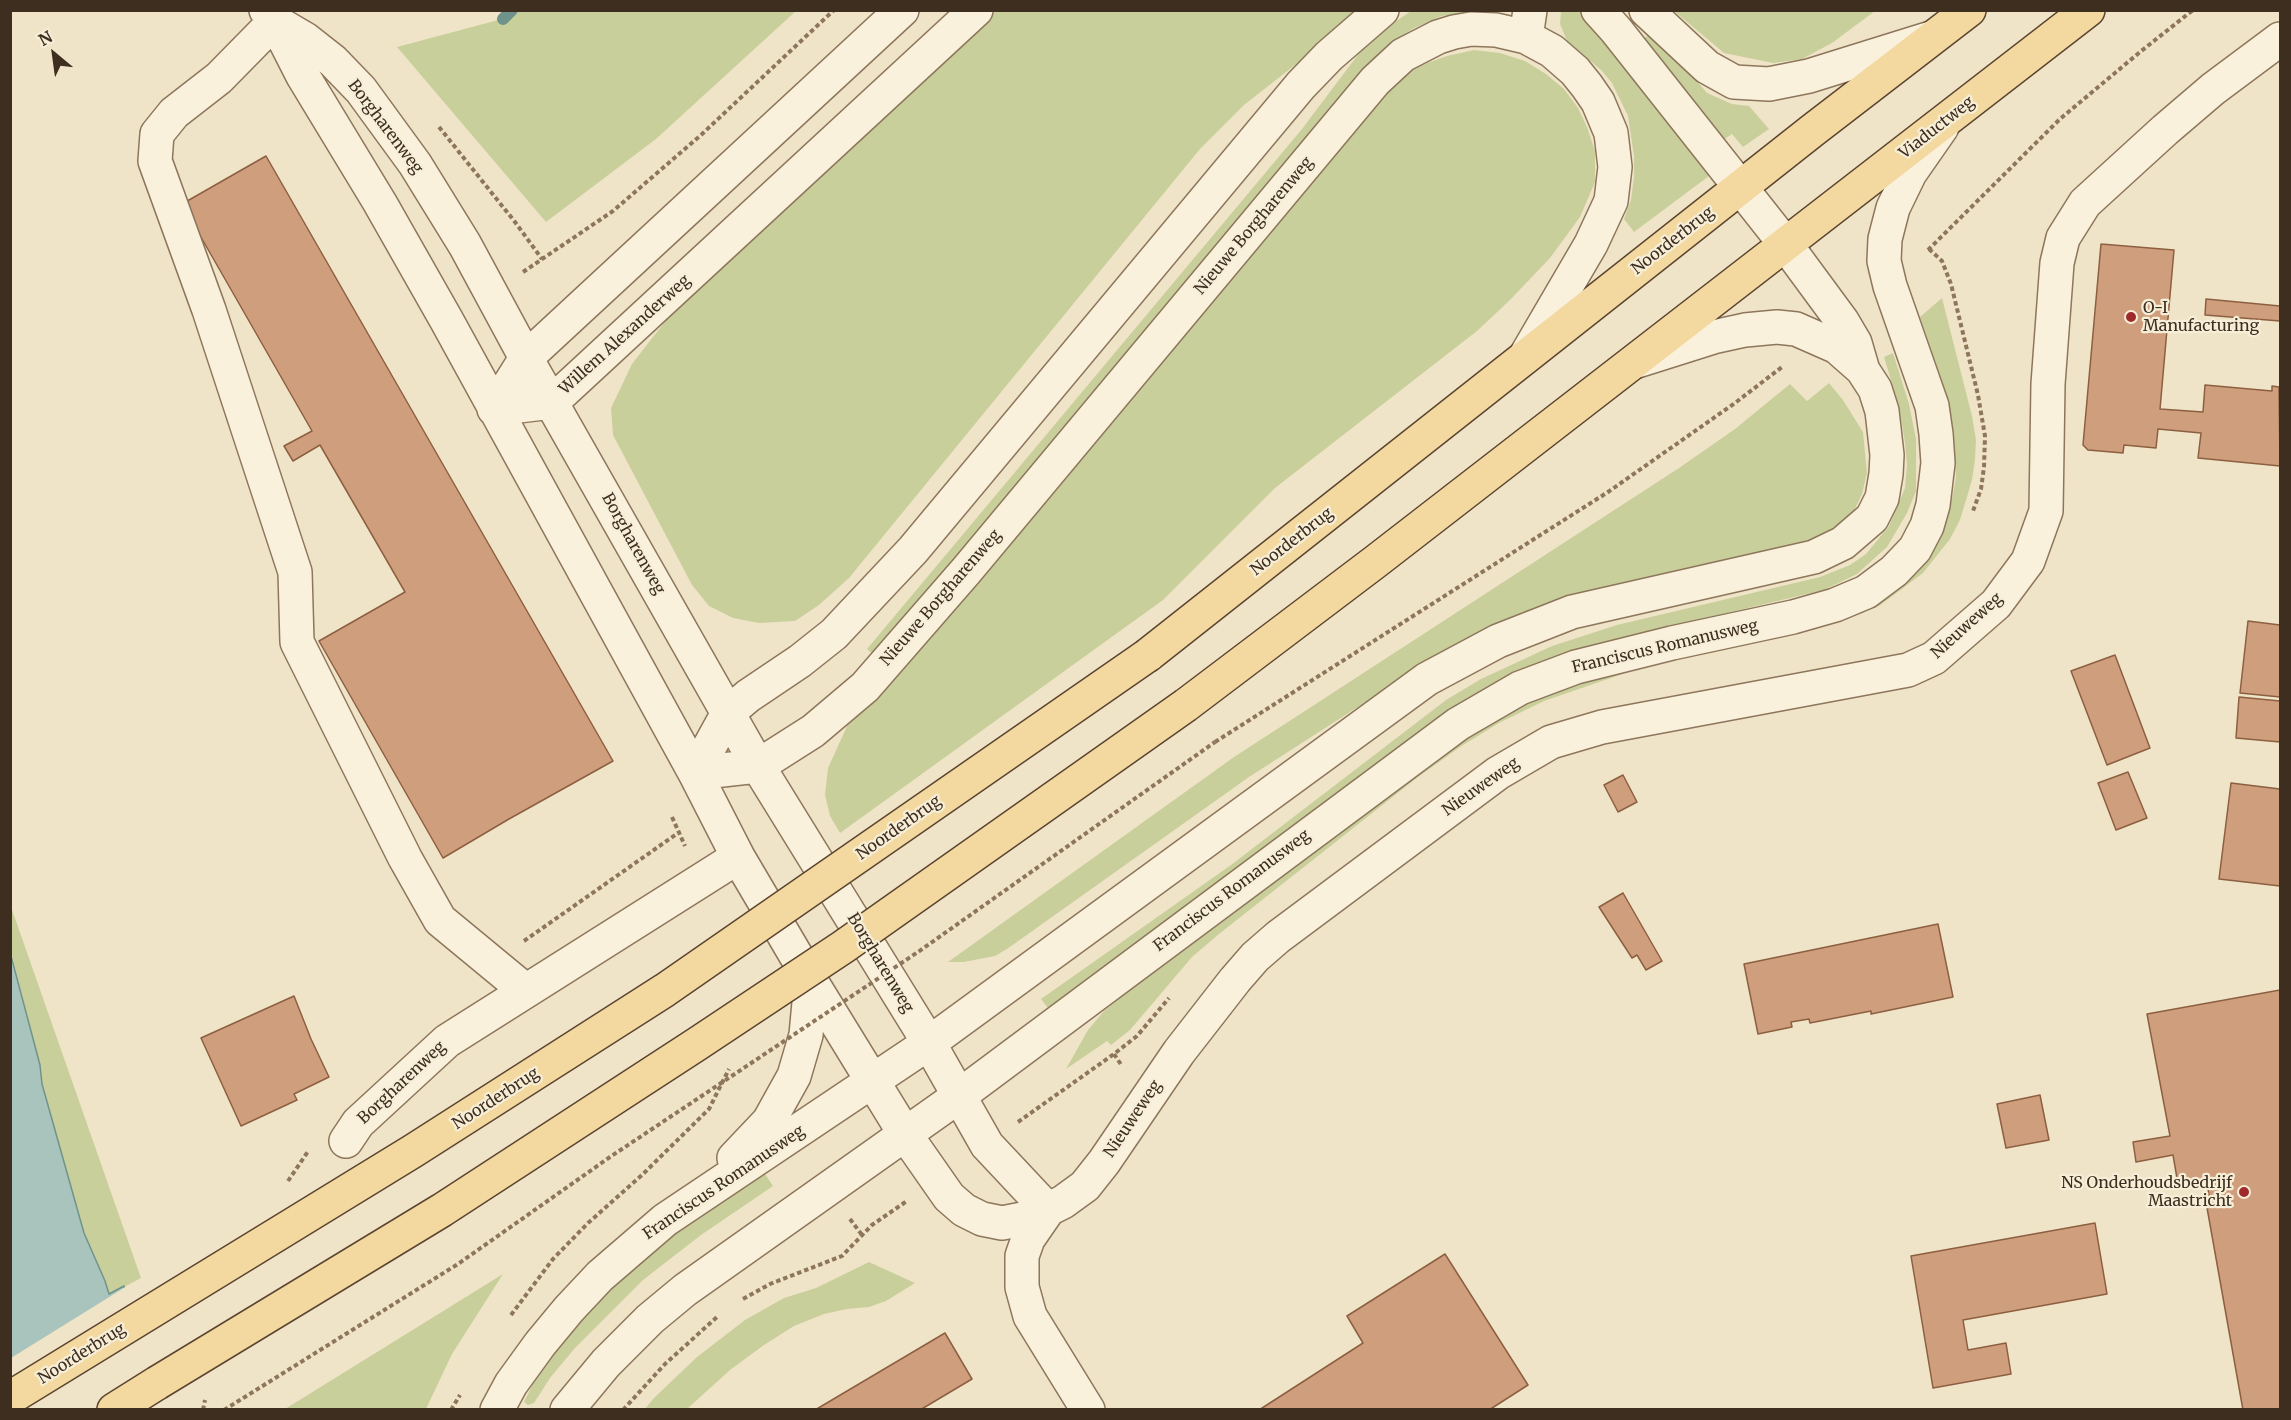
<!DOCTYPE html>
<style>
body{margin:0}
#map{position:relative;width:2291px;height:1420px;overflow:hidden;background:#f0e4c8;font-family:Merriweather,serif}
canvas{display:block}
.frame{position:absolute;inset:0;border:12px solid #3d2e20;pointer-events:none}
.north{position:absolute;left:24px;top:24px;width:60px;height:60px;-webkit-text-stroke:4px #f7eed8;paint-order:stroke;rotate:331deg;font-size:16px;font-weight:700;line-height:24px;text-align:center;color:#3d2e20}
.north::after{content:'';display:block;margin:auto;width:21px;height:27px;background:#3d2e20;clip-path:polygon(50% 0,100% 100%,50% 72%,0 100%)}
</style>
<div id="map">
<canvas width="2291" height="1420"></canvas>
<div class="frame"></div>
<div class="north">N</div>
</div>
<script>
const context = document.querySelector('canvas').getContext('2d');
context.lineJoin = 'round';
function fillPath(path, color) {
  context.fillStyle = color;
  context.fill(path, 'evenodd');
}
function shape(rows) {
  const path = new Path2D();
  for (const r of rows) {
    path.moveTo(r[0], r[1]);
    for (let i = 2; i < r.length; i += 2) path.lineTo(r[i], r[i + 1]);
  }
  return path;
}
function stroke(path, color, width, dash) {
  context.strokeStyle = color;
  context.lineWidth = width;
  context.lineCap = dash ? 'butt' : 'round';
  context.setLineDash(dash || []);
  context.stroke(path);
}
function label(font, color, halo, rows, align = 'center') {
  context.font = font + ' Merriweather,serif';
  context.lineWidth = 4.5;
  context.setLineDash([]);
  context.textBaseline = 'middle';
  context.strokeStyle = halo;
  context.fillStyle = color;
  for (const [text, x, y, turn = 0] of rows) {
    context.save();
    context.translate(x, y);
    context.rotate((+turn || 0) * Math.PI / 180);
    context.textAlign = isNaN(turn) ? turn : align;
    if (halo) context.strokeText(text, 0, 0);
    context.fillText(text, 0, 0);
    context.restore();
  }
}
fillPath(shape([
 [512,11,512,10,796,11,656,139,546,222,397,47,502,19],
 [996,11,1360,11,1332,36,1244,105,1200,149,849,578,819,605,795,621,759,623,733,618,709,606,692,585,613,435,611,408,632,364,674,310],
 [1411,11,1478,11,1442,16,1414,28,1394,41,1371,63,878,659,867,649,1302,129,1360,52,1384,29],
 [1561,11,1587,11,1711,173,1709,176,1634,232,1624,219,1631,200,1634,177,1634,156,1628,116,1612,83,1601,70,1567,41,1560,24],
 [1674,11,1875,11,1832,43,1802,59,1773,63,1724,53],
 [1654,31,1707,93,1732,104,1749,106,1769,129,1743,147,1732,134,1722,141,1642,40],
 [1474,50,1500,53,1525,61,1546,74,1564,89,1578,108,1587,127,1595,151,1595,182,1580,217,1550,258,1510,300,1477,331,1275,488,1163,600,840,833,830,816,825,795,828,768,848,724,880,693,1383,97,1400,79,1419,66,1447,56],
 [1942,298,1972,416,1976,440,1975,460,1972,480,1960,520,1950,539,1923,573,1879,606,1860,614,1634,670,1544,701,1499,723,1460,747,1418,777,1219,934,1192,957,1130,1030,1111,1045,1107,1041,1066,1069,1088,1030,1104,1011,1289,862,1411,768,1538,691,1792,621,1938,537,1952,499,1956,477,1954,442,1947,395,1920,317],
 [1893,353,1909,404,1916,439,1916,491,1907,513,1887,547,1857,574,1824,590,1621,638,1555,660,1048,1008,1041,999,1231,865,1446,700,1481,679,1552,646,1617,625,1820,577,1850,565,1866,554,1889,526,1905,488,1907,465,1905,443,1899,406,1884,357],
 [1829,383,1843,400,1863,432,1867,473,1862,494,1853,513,1813,544,1448,649,1249,777,1007,949,995,956,979,959,964,962,948,962,1234,757,1679,468,1735,429,1790,384,1807,401],
 [10,904,141,1278,109,1295,105,1281,84,1233,42,1084,40,1065,11,952],
 [763,1171,773,1186,701,1235,643,1280,575,1348,550,1378,534,1403,528,1405,524,1402,540,1369,562,1340,605,1292,658,1244],
 [869,1262,915,1283,886,1301,869,1307,847,1309,824,1314,794,1326,764,1345,730,1370,687,1409,645,1409,654,1398,697,1357,745,1320,784,1298,816,1288],
 [503,1274,452,1354,426,1409,285,1409]
]), '#c9cf9b');
const water = shape([
 [10,952,40,1065,42,1084,84,1233,105,1281,109,1294,124,1286,135,1319,11,1409,10,952]
]);
fillPath(water, '#a9c4bc');
stroke(water, '#6f938a', 1.5);
fillPath(shape([
 [127,1286,138,1319,124,1345,138,1358,156,1410,11,1409,11,1358]
]), '#f0e4c8');
stroke(shape([
 [503,19,512,10]
]), '#6f938a', 12);
const building = shape([
 [266,156,613,761,509,819,443,858,319,641,405,592,320,445,293,461,284,446,312,431,182,204,266,156],
 [2101,244,2174,250,2160,409,2203,412,2205,385,2272,391,2272,386,2279,387,2280,466,2198,458,2201,433,2158,429,2156,448,2124,445,2123,453,2088,450,2083,445,2101,244],
 [2206,299,2280,306,2280,321,2205,315,2206,299],
 [2248,621,2280,625,2280,697,2240,693,2248,621],
 [2115,655,2150,748,2107,765,2071,671,2115,655],
 [2239,697,2280,701,2280,742,2236,738,2239,697],
 [2128,772,2147,818,2116,830,2098,783,2128,772],
 [1623,775,1637,802,1618,812,1604,785,1623,775],
 [2231,783,2280,789,2280,886,2219,879,2231,783],
 [1623,893,1662,961,1646,970,1637,955,1632,958,1599,907,1623,893],
 [1938,924,1953,997,1871,1014,1871,1011,1810,1023,1809,1019,1791,1022,1792,1027,1758,1034,1744,964,1938,924],
 [2280,990,2280,1410,2243,1410,2206,1202,2210,1201,2206,1178,2178,1184,2173,1155,2136,1162,2133,1142,2170,1136,2147,1014,2280,990],
 [294,996,311,1039,329,1077,294,1094,297,1100,241,1126,201,1038,294,996],
 [2040,1095,2049,1140,2006,1148,1997,1104,2040,1095],
 [2095,1223,2107,1294,1963,1320,1968,1350,2006,1343,2011,1374,1933,1388,1911,1256,2095,1223],
 [1445,1254,1528,1385,1489,1410,1259,1410,1363,1343,1347,1316,1445,1254],
 [945,1333,972,1379,920,1410,815,1410,945,1333]
]);
fillPath(building, '#cf9f7d');
stroke(building, '#8d5f41', 1.5);
const minor = shape([
 [266,10,275,21,303,76,380,203,447,321,695,773,738,857,811,981,905,1134,949,1197,964,1210,982,1219,1002,1223,1033,1217,1063,1202,1085,1186,1104,1162,1179,1052,1235,980,1255,957,1278,937,1498,773,1551,742,1602,727,1908,670,1934,658,1996,604,2028,561,2046,511,2048,384,2057,263,2063,238,2085,203,2165,130,2213,89,2280,39],
 [1598,10,1616,30,1786,245,1842,321,1855,343,1862,367],
 [1646,10,1707,67,1734,82,1769,84,1809,76,1931,38],
 [275,21,219,78,174,113,157,134,155,161,209,310,295,572,297,642,405,858,440,920,526,991],
 [276,22,305,39,333,61,361,90,415,164,465,245,526,358,758,766,929,1043,987,1145,1048,1210],
 [1526,37,1530,10],
 [494,409,552,402,976,10],
 [494,409,526,358,902,10],
 [695,773,758,766,813,731,865,687,966,571,1375,81,1403,55,1438,37,1454,32,1471,29,1496,30,1526,37,1552,51,1575,71,1587,86,1598,102,1611,133,1615,167,1611,201,1591,244,1525,357],
 [695,773,728,713,748,696,800,661,834,634,913,550,1301,85,1329,56,1382,10],
 [346,1141,358,1123,447,1041,738,857],
 [734,1158,769,1121,794,1076,806,1035,811,981],
 [1048,1210,1028,1239,1022,1256,1022,1287,1030,1316,1088,1410],
 [497,1410,511,1384,540,1344,569,1309,600,1276,665,1220,929,1043,1427,679,1498,641,1572,612,1814,557,1843,543,1872,518,1882,498,1886,474,1887,455,1882,411,1875,389,1862,369,1837,347,1796,329,1777,327,1745,330,1713,337,1637,361],
 [567,1410,606,1363,650,1319,685,1290,959,1096,1458,724,1520,688,1576,667,1672,643,1793,617,1835,605,1866,592,1894,571,1915,549,1927,526,1933,505,1938,463,1936,434,1932,406,1890,286,1884,261,1885,239,1893,208,1910,173,1942,127]
]);
const major = shape([
 [1148,655,1813,130,1969,10],
 [1186,705,1375,562,2088,10],
 [114,1410,157,1383]
]);
stroke(minor, '#8d765c', 36);
stroke(major, '#5b4430', 36);
stroke(shape([
 [439,127,515,222,542,259],
 [1929,249,1942,261,1951,284,1978,395,1985,436,1984,467,1981,489,1973,511],
 [1928,250,2060,119,2140,52,2193,10],
 [523,272,613,211,701,135,834,10],
 [1215,742,1608,492,1735,403,1782,367],
 [672,817,685,846],
 [524,941,678,833],
 [1114,1054,1122,1066],
 [1018,1122,1114,1054,1137,1036,1169,998],
 [288,1181,309,1150],
 [850,1219,862,1235],
 [743,1299,770,1284,842,1256,872,1225,907,1201],
 [511,1315,553,1259,588,1223,642,1175,709,1109,729,1069],
 [203,1410,205,1400],
 [451,1410,460,1395],
 [623,1410,665,1364,717,1317]
]), '#8d765c', 4, [4.5, 3]);
stroke(minor, '#faf1dc', 33);
stroke(major, '#f3d9a0', 33);
const majorBridge = shape([
 [157,1383,442,1210,697,1044,843,947,1186,705],
 [10,1398,413,1151,665,990,1148,655]
]);
stroke(majorBridge, '#5b4430', 36, []);
stroke(shape([
 [224,1410,458,1264,610,1157,918,952,1215,742]
]), '#8d765c', 4, [4.5, 3]);
stroke(majorBridge, '#f3d9a0', 33);
for (const [x, y, r, color] of [
 [2131,317,6,"#9e2a2b"],
 [2244,1192,6,"#9e2a2b"]
]) {
  const dot = new Path2D();
  dot.arc(x, y, r, 0, 2 * Math.PI);
  context.fillStyle = color;
  context.fill(dot);
  stroke(dot, '#f7eed8', 2);
}
label('16px', '#3d2e20', '#f7eed8', [
 ["Borgharenweg",385,127,53],
 ["Viaductweg",1937,128,-38],
 ["Nieuwe Borgharenweg",1254,226,-50],
 ["Noorderbrug",1673,241,-38],
 ["Willem Alexanderweg",625,335,-42],
 ["Noorderbrug",1292,542,-38],
 ["Borgharenweg",633,544,61],
 ["Nieuwe Borgharenweg",941,598,-49],
 ["Nieuweweg",1967,626,-42],
 ["Franciscus Romanusweg",1665,647,-13],
 ["Nieuweweg",1481,787,-35],
 ["Noorderbrug",899,828,-35],
 ["Franciscus Romanusweg",1232,891,-37],
 ["Borgharenweg",880,963,59],
 ["Borgharenweg",402,1083,-43],
 ["Noorderbrug",496,1099,-33],
 ["Nieuweweg",1133,1119,-56],
 ["Franciscus Romanusweg",724,1183,-34],
 ["Noorderbrug",82,1354,-32]
]);
label('16px', '#3d2e20', '#f7eed8', [
 ["O-I",2143,308],
 ["Manufacturing",2143,326],
 ["NS Onderhoudsbedrijf",2232,1183,"right"],
 ["Maastricht",2232,1201,"right"]
], 'left');
</script>
